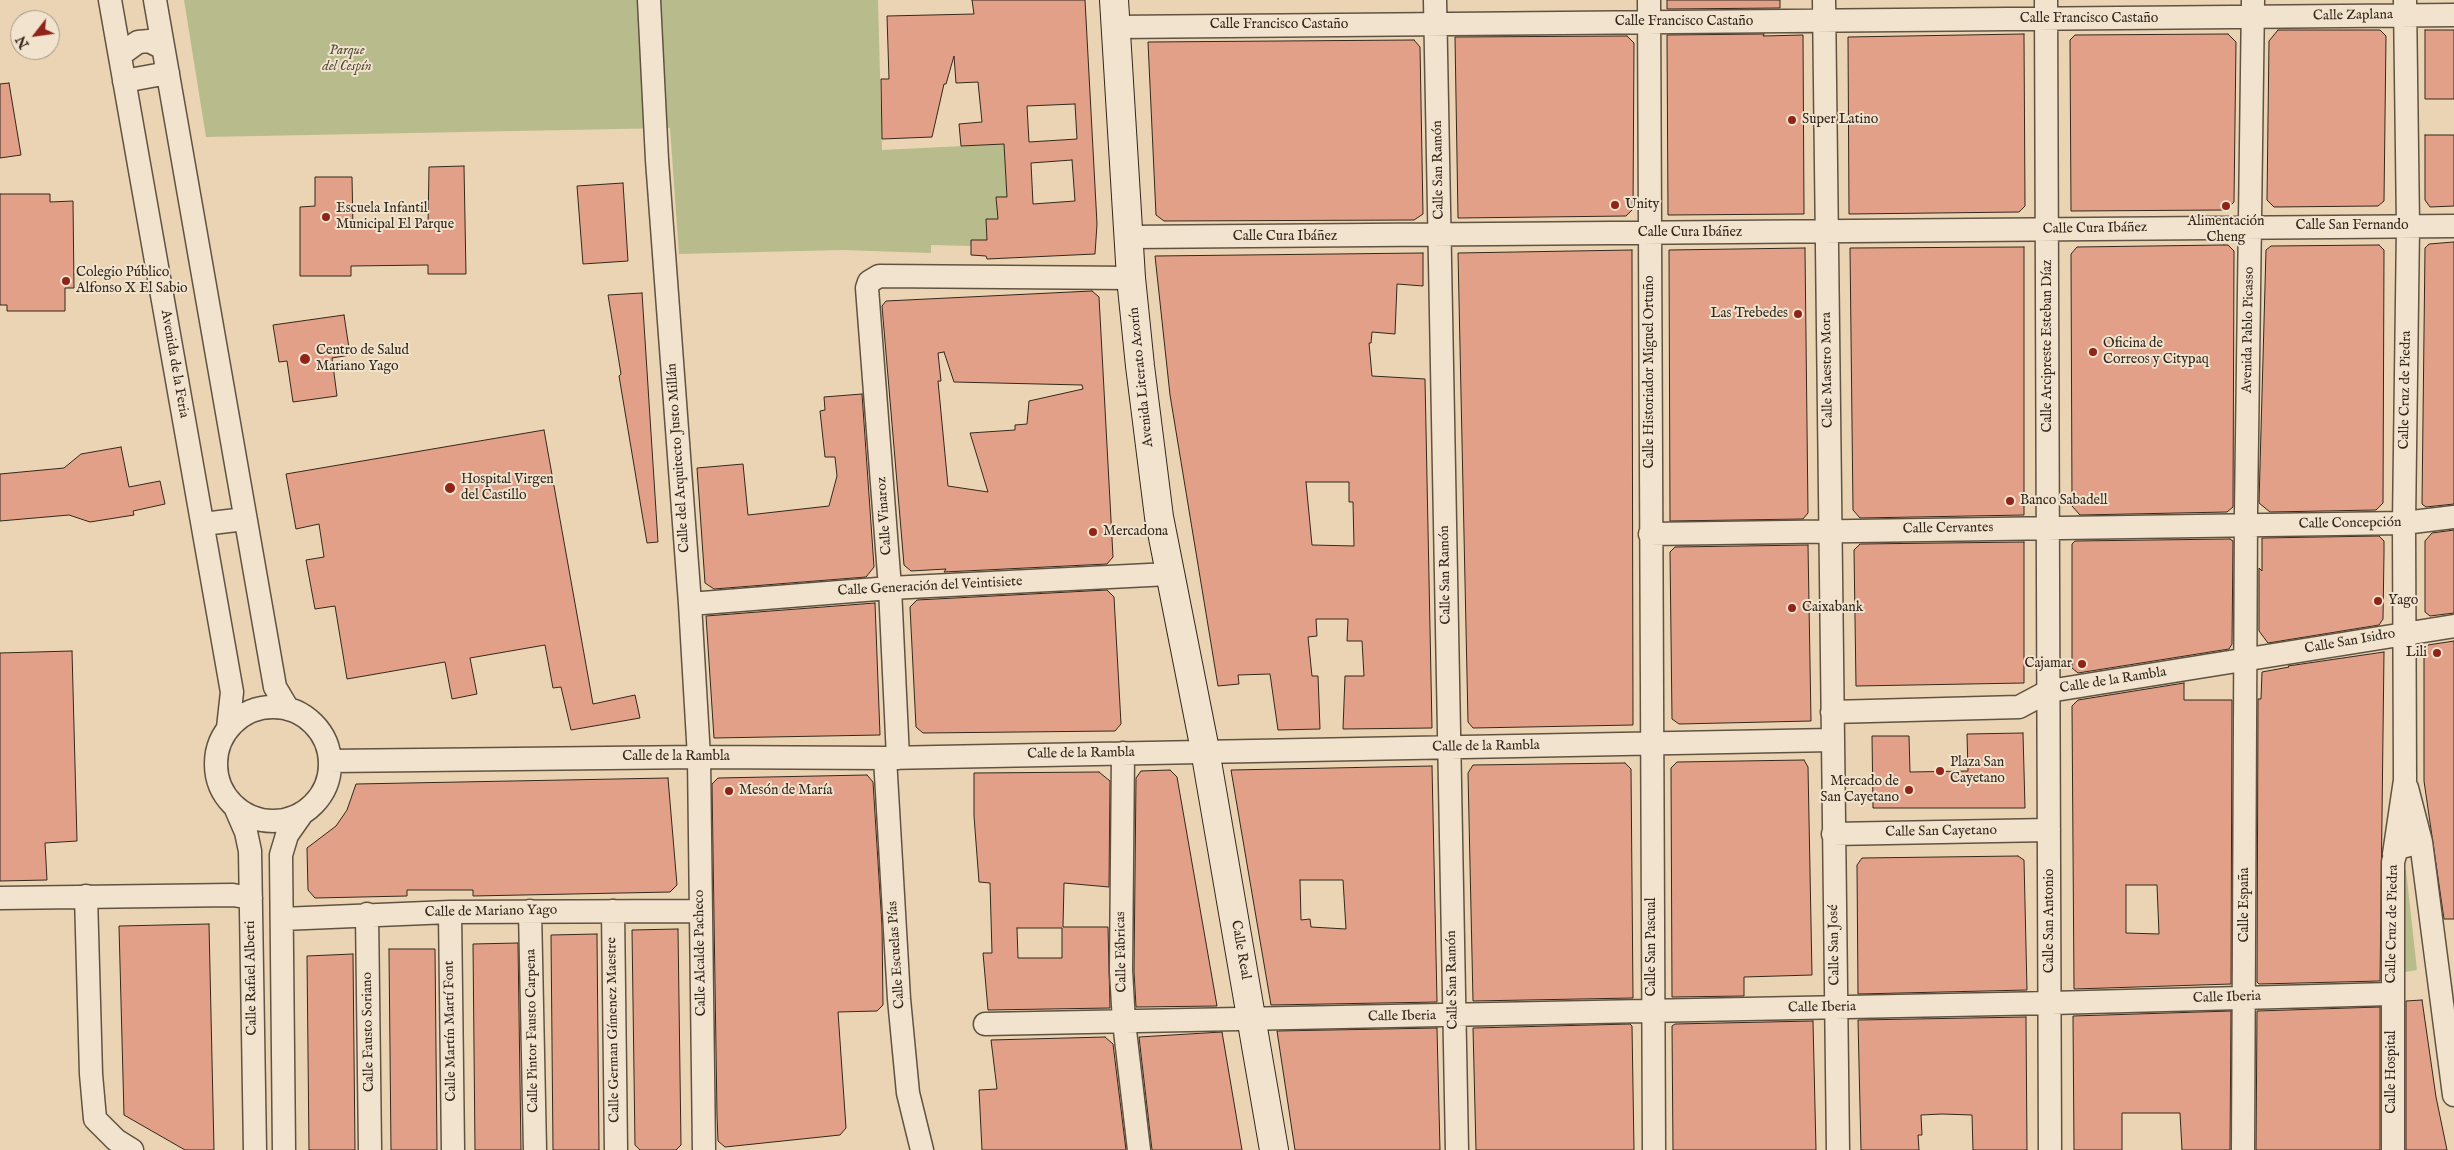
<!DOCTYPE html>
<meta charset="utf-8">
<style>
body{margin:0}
#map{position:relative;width:2454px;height:1150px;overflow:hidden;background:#ead4b3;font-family:"IM FELL English",serif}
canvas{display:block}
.north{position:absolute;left:10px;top:10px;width:50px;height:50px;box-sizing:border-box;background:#f1e3ce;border:1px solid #a59887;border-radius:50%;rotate:240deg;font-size:14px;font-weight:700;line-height:20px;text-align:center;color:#33281c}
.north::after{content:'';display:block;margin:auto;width:18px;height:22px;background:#8f2418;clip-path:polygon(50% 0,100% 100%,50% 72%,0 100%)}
</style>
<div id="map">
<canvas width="2454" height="1150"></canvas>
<div class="north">N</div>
</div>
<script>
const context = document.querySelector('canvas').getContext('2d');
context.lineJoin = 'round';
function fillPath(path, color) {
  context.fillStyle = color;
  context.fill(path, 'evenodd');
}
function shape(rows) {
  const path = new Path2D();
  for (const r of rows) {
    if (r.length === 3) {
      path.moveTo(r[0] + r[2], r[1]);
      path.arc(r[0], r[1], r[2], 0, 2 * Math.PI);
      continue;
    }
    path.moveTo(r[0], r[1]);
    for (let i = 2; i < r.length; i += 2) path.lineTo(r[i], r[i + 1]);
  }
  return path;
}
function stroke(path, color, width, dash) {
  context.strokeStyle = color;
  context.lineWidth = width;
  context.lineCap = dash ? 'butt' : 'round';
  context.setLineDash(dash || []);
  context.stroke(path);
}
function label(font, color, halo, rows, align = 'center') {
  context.font = font + ' "IM FELL English",serif';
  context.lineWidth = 4;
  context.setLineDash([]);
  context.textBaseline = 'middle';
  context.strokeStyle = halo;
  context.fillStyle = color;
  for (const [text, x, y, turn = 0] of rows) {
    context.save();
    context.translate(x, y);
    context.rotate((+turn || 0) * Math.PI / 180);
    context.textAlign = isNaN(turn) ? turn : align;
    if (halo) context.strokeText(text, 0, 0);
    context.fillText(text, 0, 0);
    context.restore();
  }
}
fillPath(shape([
 [184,0,878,0,882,150,1004,144,1007,197,996,197,997,208,1009,218,986,219,987,240,971,240,971,246,931,245,931,253,842,250,679,254,670,128,206,137],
 [2402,870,2406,870,2417,970,2405,972,2403,971]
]), '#b8bc8c');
const building = shape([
 [972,0,1085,0,1097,224,1095,254,987,259,986,256,971,255,971,240,987,240,986,219,998,219,996,197,1007,197,1004,144,961,146,959,124,982,122,978,82,956,83,954,56,946,84,944,84,932,137,882,139,881,79,889,79,887,16,974,14,972,0],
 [1075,104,1077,139,1029,142,1027,106,1075,104],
 [1072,160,1075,201,1033,204,1031,163,1072,160],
 [1667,0,1780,0,1780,8,1667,9,1667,0],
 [2278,30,2380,30,2386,36,2384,201,2378,206,2274,207,2267,200,2269,41,2278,30],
 [2425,30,2454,30,2454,99,2425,99,2425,30],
 [1764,34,1763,36,1803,35,1804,214,1668,215,1667,35,1764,34],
 [2024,34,2025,206,2019,212,1849,214,1848,37,2024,34],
 [2228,34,2236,42,2234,202,2226,210,2071,211,2070,40,2075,35,2228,34],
 [1627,36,1634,43,1633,209,1626,216,1458,218,1455,37,1627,36],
 [1414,40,1420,47,1423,214,1414,220,1164,221,1156,215,1148,42,1414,40],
 [9,83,21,155,0,158,0,84,9,83],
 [2425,135,2454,135,2454,206,2430,207,2425,200,2425,135],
 [464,166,466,274,428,274,428,265,351,266,351,276,300,276,300,207,315,206,315,177,352,177,353,229,428,227,429,167,464,166],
 [623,183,628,261,583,264,577,186,623,183],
 [0,194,50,194,50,202,73,201,74,288,65,288,65,311,7,311,7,305,0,305,0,194],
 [2454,242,2454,504,2426,507,2422,504,2425,248,2429,244,2454,242],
 [2224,245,2228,245,2234,251,2233,507,2227,512,2080,515,2072,506,2071,254,2077,247,2224,245],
 [2379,245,2384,250,2383,503,2376,510,2270,512,2259,503,2266,250,2271,246,2379,245],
 [2024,247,2024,515,1860,518,1853,510,1850,248,2024,247],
 [1805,248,1808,513,1803,519,1670,521,1669,250,1805,248],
 [1632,250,1633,725,1473,728,1468,722,1458,253,1632,250],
 [1423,253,1423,286,1397,284,1395,334,1372,332,1371,343,1369,343,1372,376,1425,379,1432,728,1343,729,1345,676,1364,676,1362,641,1347,641,1348,619,1316,619,1317,636,1308,637,1312,676,1318,676,1320,729,1278,730,1270,674,1238,675,1239,684,1218,686,1170,395,1155,256,1423,253],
 [1306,482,1349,482,1349,502,1353,502,1354,546,1312,545,1306,482],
 [1092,291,1099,297,1113,557,1107,564,944,572,946,569,911,571,904,565,882,306,886,301,1092,291],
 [944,352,954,382,1082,385,1083,389,1029,401,1027,424,1015,425,1015,430,970,433,988,492,948,486,938,381,941,381,938,353,944,352],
 [642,293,658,542,647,543,619,376,621,374,608,295,642,293],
 [344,315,350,355,332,358,337,396,293,402,287,361,279,362,273,325,344,315],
 [862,394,874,567,866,577,714,589,705,583,697,468,743,464,748,515,829,506,837,476,835,457,825,457,820,411,825,410,824,397,862,394],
 [544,430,593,704,635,695,640,718,571,730,561,687,553,688,545,645,470,658,477,694,452,699,445,662,347,679,335,606,315,609,306,560,324,557,319,524,296,529,286,474,544,430],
 [121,447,129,487,160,481,165,504,133,511,134,515,90,522,69,515,0,521,0,474,64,468,81,454,121,447],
 [2454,530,2454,613,2430,616,2425,612,2425,541,2432,533,2454,530],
 [2379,536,2384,541,2384,553,2383,619,2379,625,2268,643,2259,631,2259,568,2262,571,2262,538,2379,536],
 [2230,539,2233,541,2232,644,2229,649,2078,673,2072,668,2072,544,2075,541,2230,539],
 [2024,542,2024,683,1856,686,1854,550,1860,544,2024,542],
 [1808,545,1811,721,1679,724,1672,719,1670,552,1675,547,1808,545],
 [1107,590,1114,597,1121,724,1115,731,923,733,916,727,910,607,917,600,1107,590],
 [875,603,880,735,714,738,706,616,875,603],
 [2454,641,2454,919,2444,919,2424,781,2424,650,2428,645,2454,641],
 [72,651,77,841,45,843,47,880,0,881,0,653,72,651],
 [2384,652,2380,981,2259,984,2257,982,2258,699,2261,699,2262,672,2289,667,2288,666,2384,652],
 [2184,683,2184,700,2232,700,2231,984,2074,989,2072,706,2078,700,2184,683],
 [2126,885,2157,885,2159,934,2126,933,2126,885],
 [2023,733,2025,808,1873,808,1872,736,1909,736,1910,772,1968,771,1967,734,2023,733],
 [1804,760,1808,767,1812,975,1744,977,1744,996,1672,997,1671,768,1677,762,1804,760],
 [1625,763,1631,769,1633,998,1473,1001,1468,773,1473,765,1625,763],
 [1432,766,1437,1002,1271,1005,1231,770,1432,766],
 [1300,880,1343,880,1346,929,1311,927,1310,919,1301,920,1300,880],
 [1170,770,1177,777,1217,1006,1136,1007,1134,971,1136,778,1141,771,1170,770],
 [1099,772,1110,781,1109,887,1064,883,1063,927,1108,927,1110,1008,988,1010,983,953,992,953,990,883,979,882,974,816,974,773,1099,772],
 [1017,928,1062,928,1062,958,1018,958,1017,928],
 [867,775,873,782,882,926,883,1005,877,1011,838,1012,846,1128,840,1135,725,1147,718,1141,717,1116,712,784,718,778,867,775],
 [668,778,677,885,670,892,473,896,473,890,407,890,407,896,315,898,308,890,307,848,336,826,347,810,356,784,668,778],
 [2018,856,2024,860,2027,990,1858,994,1857,865,1862,858,2018,856],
 [209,924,214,1150,185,1150,124,1115,119,926,209,924],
 [678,929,681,1145,676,1150,640,1150,635,1145,632,930,678,929],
 [597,934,599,1150,553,1150,551,935,597,934],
 [518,943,521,1150,475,1150,473,944,518,943],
 [389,949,435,949,437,1150,391,1150,389,949],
 [353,954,355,1150,309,1150,307,956,353,954],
 [2422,1000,2436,1097,2447,1150,2406,1150,2406,1001,2422,1000],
 [2380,1007,2380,1150,2256,1150,2257,1011,2380,1007],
 [2231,1011,2230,1150,2182,1150,2180,1113,2122,1113,2122,1150,2074,1150,2073,1016,2231,1011],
 [2026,1017,2027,1150,1973,1150,1972,1115,1942,1114,1921,1115,1922,1135,1918,1135,1919,1150,1861,1150,1858,1020,2026,1017],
 [1813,1021,1816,1150,1673,1150,1672,1026,1675,1024,1813,1021],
 [1630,1024,1632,1026,1634,1150,1476,1150,1473,1028,1630,1024],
 [1437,1028,1440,1150,1295,1150,1277,1031,1437,1028],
 [1222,1032,1242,1150,1152,1150,1139,1037,1222,1032],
 [1105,1037,1113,1044,1126,1150,982,1150,979,1090,997,1089,991,1040,1105,1037]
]);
fillPath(building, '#e3a088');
stroke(building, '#33281c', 1);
const street = shape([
 [110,0,232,692,228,728],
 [155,0,275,687,288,709],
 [649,0,657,160,690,604,699,757,704,1150],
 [1435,0,1457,1150],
 [1649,0,1654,1150],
 [1824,0,1838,1150],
 [2046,0,2050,1150],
 [1116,27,2454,15],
 [120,55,138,42,149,41,163,48],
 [124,81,168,73],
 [1130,237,2454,226],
 [203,524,245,519],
 [1650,534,2404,523,2454,517],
 [690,604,890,588,1169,574],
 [273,764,57],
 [1832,712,2019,707,2049,691,2454,626],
 [1123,753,1121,971,1124,1022,1139,1150],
 [885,758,899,999,908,1093,922,1150],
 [898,758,890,588,867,288,869,282,879,276,1131,278],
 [330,761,699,757,885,758,1832,740],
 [2407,788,2421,842,2454,1095],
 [236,809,246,832,250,851,255,1150],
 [1833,834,2049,830],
 [2394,854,2405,780,2404,523,2408,226,2405,1],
 [86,896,91,1074,95,1119,116,1140,132,1150],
 [0,898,233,895,251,898],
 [530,911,535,1150],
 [613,911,616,1150],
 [450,912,453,1150],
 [367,914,370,1150],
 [282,919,450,912,700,911],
 [985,1024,2051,1003,2391,994],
 [284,1150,281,855,287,835,301,815],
 [2243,1150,2246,511,2253,0],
 [2393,1150,2393,862,2397,848,2421,842]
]);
const secondary = shape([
 [1114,0,1131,278,1140,366,1159,517,1205,750,1274,1150]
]);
stroke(street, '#615342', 25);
stroke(secondary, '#33281c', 30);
stroke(street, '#f1e3ce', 22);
stroke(secondary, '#f1e3ce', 28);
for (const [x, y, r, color] of [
 [1792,120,5,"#8f2418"],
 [1615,205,5,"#8f2418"],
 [2226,206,5,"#8f2418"],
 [326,217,5,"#8f2418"],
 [66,281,5,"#8f2418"],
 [1798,314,5,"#8f2418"],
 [2093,352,5,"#8f2418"],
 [305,359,6,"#8f2418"],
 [450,488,6,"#8f2418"],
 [2010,501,5,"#8f2418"],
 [1093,532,5,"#8f2418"],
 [2378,601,5,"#8f2418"],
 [1792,608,5,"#8f2418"],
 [2437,653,5,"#8f2418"],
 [2082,664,5,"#8f2418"],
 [1940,771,5,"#8f2418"],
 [1909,790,5,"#8f2418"],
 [729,791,5,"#8f2418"]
]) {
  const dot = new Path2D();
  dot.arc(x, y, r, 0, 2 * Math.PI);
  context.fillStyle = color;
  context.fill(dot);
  stroke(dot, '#f1e3ce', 2);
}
label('14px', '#33281c', '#f1e3ce', [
 ["Calle Zaplana",2353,16,-1],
 ["Calle Francisco Castaño",2089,19],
 ["Calle Francisco Castaño",1684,22],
 ["Calle Francisco Castaño",1279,25],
 ["Calle San Ramón",1439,170,-91],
 ["Calle San Fernando",2352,226],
 ["Calle Cura Ibáñez",2095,229,-1],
 ["Calle Cura Ibáñez",1690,233],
 ["Calle Cura Ibáñez",1285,237],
 ["Avenida Pablo Picasso",2249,330,-89],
 ["Calle Arcipreste Esteban Díaz",2048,346,-90],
 ["Avenida de la Feria",174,364,80],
 ["Calle Maestro Mora",1828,370,-91],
 ["Calle Historiador Miguel Ortuño",1650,372,-90],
 ["Avenida Literato Azorín",1142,377,-96],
 ["Calle Cruz de Piedra",2406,390,-89],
 ["Calle del Arquitecto Justo Millán",679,458,-94],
 ["Calle Vinaroz",885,516,-94],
 ["Calle Concepción",2350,524,-1],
 ["Calle Cervantes",1948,529,-1],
 ["Calle San Ramón",1446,575,-91],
 ["Calle Generación del Veintisiete",930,587,-3],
 ["Calle San Isidro",2350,642,-10],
 ["Calle de la Rambla",2113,681,-9],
 ["Calle de la Rambla",1486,747,-1],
 ["Calle de la Rambla",1081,754,-1],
 ["Calle de la Rambla",676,757],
 ["Calle San Cayetano",1941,832,-1],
 ["Calle España",2245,905,-90],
 ["Calle de Mariano Yago",491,912,-1],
 ["Calle San Antonio",2050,921,-90],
 ["Calle Cruz de Piedra",2393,924,-89],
 ["Calle San José",1835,945,-91],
 ["Calle San Pascual",1652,947,-90],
 ["Calle Real",1240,950,80],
 ["Calle Fábricas",1122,952,-91],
 ["Calle Alcalde Pacheco",701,953,-91],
 ["Calle Escuelas Pías",897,955,-94],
 ["Calle Rafael Alberti",252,978,-91],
 ["Calle San Ramón",1453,980,-91],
 ["Calle Iberia",2227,998,-2],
 ["Calle Iberia",1822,1008,-1],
 ["Calle Iberia",1402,1017,-1],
 ["Calle German Gímenez Maestre",614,1030,-91],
 ["Calle Martín Martí Font",451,1031,-91],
 ["Calle Pintor Fausto Carpena",533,1031,-91],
 ["Calle Fausto Soriano",369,1032,-91],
 ["Calle Hospital",2392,1072,-90]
]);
label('italic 14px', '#544d38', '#f1e3ce', [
 ["Parque",347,51],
 ["del Cespín",347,67]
]);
label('14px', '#33281c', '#f1e3ce', [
 ["Super Latino",1802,120],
 ["Unity",1625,205],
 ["Escuela Infantil",336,209],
 ["Municipal El Parque",336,225],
 ["Alimentación",2226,222,"center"],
 ["Cheng",2226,238,"center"],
 ["Colegio Público",76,273],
 ["Alfonso X El Sabio",76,289],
 ["Las Trebedes",1788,314,"right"],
 ["Oficina de",2103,344],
 ["Correos y Citypaq",2103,360],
 ["Centro de Salud",316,351],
 ["Mariano Yago",316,367],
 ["Hospital Virgen",461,480],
 ["del Castillo",461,496],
 ["Banco Sabadell",2020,501],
 ["Mercadona",1103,532],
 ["Yago",2388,601],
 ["Caixabank",1802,608],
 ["Lili",2427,653,"right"],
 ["Cajamar",2072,664,"right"],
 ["Plaza San",1950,763],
 ["Cayetano",1950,779],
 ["Mercado de",1899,782,"right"],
 ["San Cayetano",1899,798,"right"],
 ["Mesón de María",739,791]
], 'left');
</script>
